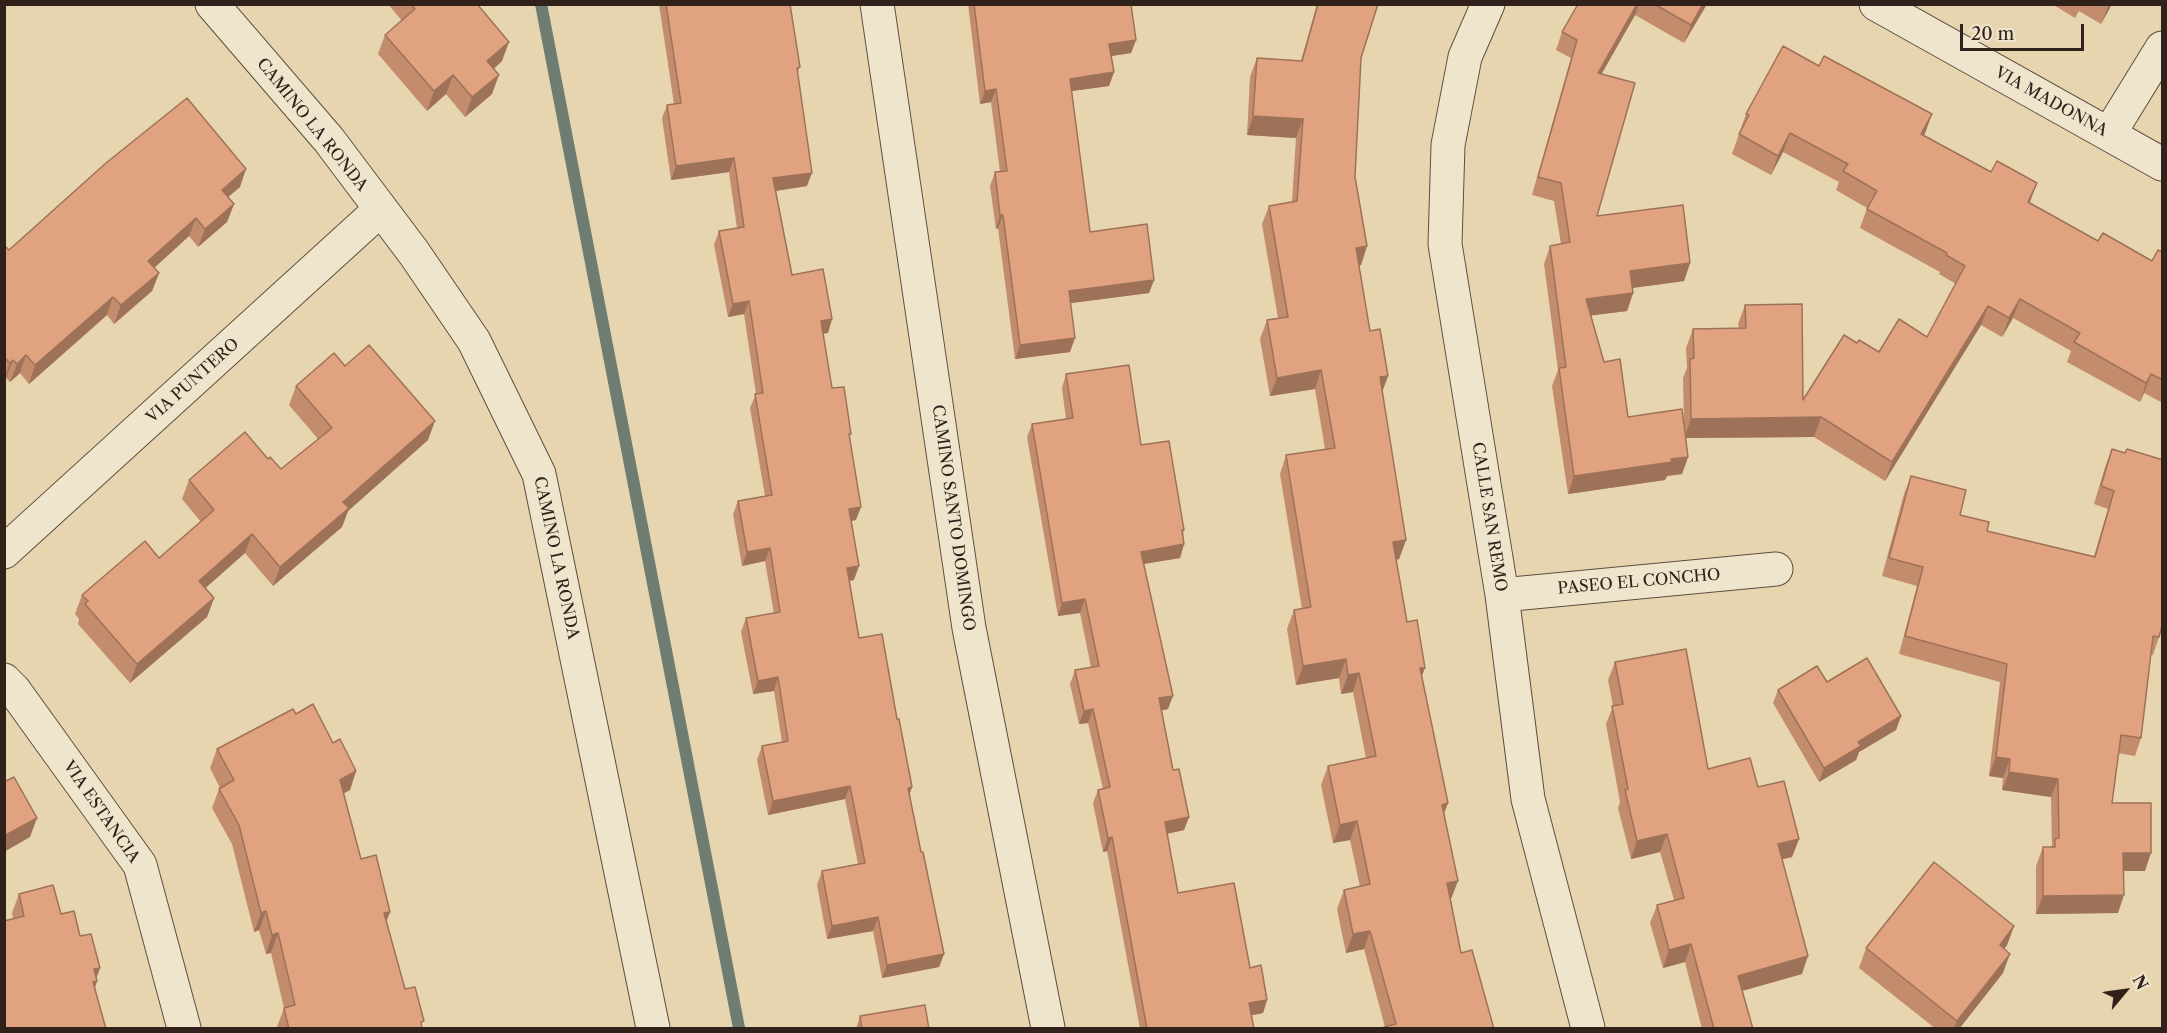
<!DOCTYPE html>
<style>
body{margin:0}
#map{position:relative;width:2167px;height:1033px;overflow:hidden;background:#e7d5b0;font-family:"Libre Caslon Text",serif}
canvas{display:block}
.frame{position:absolute;inset:0;border:6px solid #30211b;pointer-events:none}
.north{position:absolute;left:2095px;top:961px;width:60px;height:60px;-webkit-text-stroke:4px #efe4cc;paint-order:stroke;rotate:61deg;font-size:16px;font-weight:700;line-height:24px;text-align:center;color:#30211b}
.north::after{content:'';display:block;margin:auto;width:21px;height:27px;background:#30211b;clip-path:polygon(50% 0,100% 100%,50% 72%,0 100%)}
.scale{position:absolute;left:1960px;top:24px;width:124px;height:27px;box-sizing:border-box;border:3px solid #30211b;border-top:0;padding-left:8px;font-size:18px;line-height:21px;white-space:nowrap;color:#30211b;-webkit-text-stroke:4px #efe4cc;paint-order:stroke}
</style>
<div id="map">
<canvas width="2167" height="1033"></canvas>
<div class="frame"></div>
<div class="north">N</div>
<div class="scale">20 m</div>
</div>
<script>
const context = document.querySelector('canvas').getContext('2d');
context.lineJoin = 'round';
function shape(rows) {
  const path = new Path2D();
  for (const r of rows) {
    path.moveTo(r[0], r[1]);
    for (let i = 2; i < r.length; i += 2) path.lineTo(r[i], r[i + 1]);
  }
  return path;
}
function stroke(path, color, width, dash) {
  context.strokeStyle = color;
  context.lineWidth = width;
  context.lineCap = dash ? 'butt' : 'round';
  context.setLineDash(dash || []);
  context.stroke(path);
}
function fillPath(path, color) {
  context.fillStyle = color;
  context.fill(path, 'evenodd');
}
function label(font, color, halo, rows, align = 'center') {
  context.font = font + ' "Libre Caslon Text",serif';
  context.lineWidth = 6;
  context.setLineDash([]);
  context.textBaseline = 'middle';
  context.strokeStyle = halo;
  context.fillStyle = color;
  for (const [text, x, y, turn = 0] of rows) {
    context.save();
    context.translate(x, y);
    context.rotate((+turn || 0) * Math.PI / 180);
    context.textAlign = isNaN(turn) ? turn : align;
    if (halo) context.strokeText(text, 0, 0);
    context.fillText(text, 0, 0);
    context.restore();
  }
}
stroke(shape([
 [541,4,739,1028]
]), '#6e7c71', 12);
const minor = shape([
 [212,4,329,140,414,253,474,341,539,474,653,1028],
 [877,4,969,628,1048,1028],
 [1488,4,1465,57,1448,145,1445,244,1502,595,1528,799,1588,1028],
 [1876,4,2162,164],
 [2109,134,2162,48],
 [4,552,381,209],
 [1502,595,1776,569],
 [4,680,14,690,140,865,184,1028]
]);
stroke(minor, '#5e4e40', 35);
stroke(minor, '#efe4cc', 33);
fillPath(shape([
 [388,4,477,4,502,61,494,69,492,94,465,117,446,94,427,111,378,54,385,35,402,21],
 [659,4,790,4,800,67,797,74,807,186,776,191,792,275,832,319,828,333,823,333,832,388,851,434,849,438,856,520,851,521,854,580,849,581,859,638,897,719,912,787,909,796,944,954,939,967,882,978,873,931,827,939,817,885,822,871,858,864,845,799,768,815,757,760,762,746,782,742,774,691,753,694,741,632,746,618,774,614,765,561,742,566,733,514,738,501,765,496,750,408,756,394,744,314,728,317,714,245,719,231,737,228,729,172,671,180,662,118,667,105,674,104],
 [968,4,1131,4,1136,40,1131,53,1111,56,1114,72,1109,86,1071,91,1090,232,1154,280,1149,293,1071,303,1070,352,1015,359,998,228,996,229,990,186,995,172,1000,172,991,102,980,104],
 [1317,4,1378,4,1361,58,1355,177,1367,246,1361,265,1359,265,1370,331,1388,376,1382,392,1406,540,1399,559,1396,560,1407,622,1422,676,1444,813,1451,900,1461,953,1494,1029,1384,1029,1385,1027,1364,949,1346,953,1337,909,1344,890,1360,887,1350,840,1333,843,1321,785,1328,766,1366,758,1353,692,1341,694,1339,678,1296,685,1287,629,1294,610,1302,609,1280,474,1286,455,1325,449,1315,389,1270,396,1260,339,1267,320,1278,318,1262,224,1269,206,1292,202,1296,138,1247,135,1250,77,1257,58,1301,61],
 [1578,4,1707,4,1684,43,1635,15,1601,74,1597,216,1690,263,1684,281,1633,288,1633,293,1627,311,1591,315,1604,362,1628,417,1684,425,1683,378,1687,368,1686,348,1693,329,1739,328,1738,324,1745,305,1803,400,1857,343,1879,352,1927,337,1956,284,1939,274,1940,272,1860,228,1867,208,1836,190,1839,182,1783,152,1771,175,1732,154,1746,114,1819,66,1932,114,1924,136,2030,203,2098,241,2152,261,2163,252,2163,403,2144,393,2140,402,2067,362,2071,351,2013,318,2002,337,1981,325,1885,481,1814,437,1686,438,1688,457,1682,474,1667,476,1665,480,1568,494,1552,386,1558,370,1544,264,1550,246,1561,244,1554,201,1532,195,1571,58,1556,50,1562,32],
 [2052,4,2112,4,2101,24,2079,11,2075,18],
 [240,187,228,197,234,204,227,222,198,247,189,236,154,268,159,273,152,291,114,324,107,315,29,384,20,373,10,382,6,378,4,380,4,245,9,250],
 [345,366,428,440,348,511,342,527,273,586,245,553,205,588,214,598,207,617,130,683,78,624,79,619,75,614,82,595,159,558,201,522,182,499,189,480,268,459,281,469,318,439,289,405,296,386],
 [1066,374,1141,445,1184,530,1183,534,1184,544,1180,558,1144,564,1168,709,1162,710,1173,770,1189,817,1184,830,1167,834,1178,893,1250,968,1267,1000,1263,1013,1251,1015,1254,1029,1140,1029,1107,851,1103,852,1093,803,1098,790,1103,789,1088,723,1079,724,1070,684,1075,670,1091,667,1080,613,1058,616,1027,437,1032,424,1066,419,1062,388],
 [2112,449,2159,637,2153,655,2151,655,2141,738,2135,756,2118,753,2112,803,2145,871,2124,871,2118,913,2036,914,2036,866,2043,847,2052,847,2051,797,2002,790,2003,778,1989,776,2000,682,1899,654,1917,586,1882,576,1904,494,1911,476,1960,515,1987,531,2094,556,2108,509,2094,504,2105,467],
 [1615,662,1708,769,1758,787,1799,839,1792,857,1782,859,1802,974,1742,991,1753,1029,1702,1029,1685,962,1663,968,1650,923,1657,905,1674,900,1660,852,1631,859,1618,808,1620,802,1606,724,1613,706,1608,680],
 [1827,682,1901,716,1896,730,1859,752,1856,760,1819,782,1773,703,1778,690],
 [296,714,333,743,356,771,350,790,343,793,361,859,387,922,405,989,422,1029,277,1029,277,1027,284,1008,271,953,266,954,259,930,254,932,232,844,212,808,219,789,220,788,210,768,217,749],
 [19,894,61,914,80,936,100,968,96,978,97,981,95,988,13,919,12,913],
 [2014,926,2007,945,2004,949,2003,973,1959,1029,1936,1029,1859,968,1866,948],
 [860,1016,929,1029,856,1029]
]), '#c28c6d');
fillPath(shape([
 [1637,4,1639,4,1635,15,1592,91,1598,73],
 [1703,4,1707,4,1684,43,1691,25],
 [2109,4,2112,4,2101,24],
 [1136,40,1131,53,1105,57,1109,44],
 [509,42,502,61,480,80,487,61],
 [1114,72,1109,86,1065,92,1070,79],
 [453,75,446,94,427,111,434,91],
 [499,75,492,94,465,117,472,97],
 [996,89,991,102,980,104,985,91],
 [1932,114,1925,133,1914,153,1921,134],
 [1253,116,1303,119,1296,138,1247,135],
 [1790,133,1783,152,1771,175,1778,156],
 [734,158,729,172,671,180,676,166],
 [246,169,240,187,215,208,222,190],
 [812,173,807,186,768,192,773,178],
 [2037,183,2030,202,2021,221,2028,202],
 [234,204,227,222,198,247,205,229],
 [1000,215,1003,215,998,228,996,229],
 [196,218,189,236,142,279,148,261],
 [1367,246,1361,265,1349,267,1356,248],
 [1690,263,1684,281,1624,289,1630,271],
 [159,273,152,291,114,324,121,305],
 [1154,280,1149,293,1064,304,1069,291],
 [1633,293,1627,311,1580,317,1586,299],
 [113,297,107,315,29,384,35,365],
 [2020,299,2013,318,2002,337,2009,318],
 [749,301,744,314,728,317,733,304],
 [1988,306,1981,325,1885,481,1892,462],
 [832,319,828,333,816,335,821,321],
 [1075,338,1070,352,1015,359,1020,345],
 [26,355,20,373,10,382,17,364],
 [13,360,6,378,4,380,10,363],
 [1321,370,1315,389,1270,396,1277,378],
 [2151,374,2144,393,2140,402,2146,383],
 [1388,376,1381,395,1380,377],
 [1821,417,1814,437,1684,438,1691,419],
 [435,421,428,440,348,511,342,527,273,586,280,567,343,502],
 [1688,457,1682,474,1667,476,1665,480,1568,494,1574,476,1671,459],
 [861,507,856,520,844,522,849,509],
 [252,534,245,553,192,600,199,581],
 [1406,540,1399,559,1386,561,1393,542],
 [1184,544,1180,558,1137,565,1141,552],
 [770,548,765,561,742,566,747,552],
 [859,566,854,580,842,582,847,568],
 [214,598,207,617,130,683,137,664],
 [1085,599,1080,613,1058,616,1062,603],
 [1346,659,1339,678,1296,685,1303,666],
 [1420,668,1425,668,1418,686],
 [1359,673,1353,692,1341,694,1348,675],
 [778,677,774,691,753,694,758,681],
 [1173,696,1168,709,1154,712,1159,698],
 [1093,709,1088,723,1079,724,1084,711],
 [1901,716,1896,730,1859,752,1856,760,1819,782,1824,768,1858,742],
 [1996,757,2010,759,2003,778,1989,776],
 [356,771,350,790,333,799,340,780],
 [2009,772,2058,779,2051,797,2002,790],
 [850,786,845,799,768,815,773,801],
 [912,787,907,801,908,788],
 [1448,803,1441,822,1442,805],
 [1189,817,1184,830,1160,835,1165,822],
 [37,818,30,837,4,852,4,836],
 [1357,821,1350,840,1333,843,1340,825],
 [1667,834,1660,852,1631,859,1637,841],
 [1112,837,1107,851,1103,852,1108,838],
 [1799,839,1792,857,1771,862,1778,844],
 [2123,853,2151,853,2145,871,2116,871],
 [1458,881,1451,899,1440,901,1447,883],
 [2124,895,2118,913,2036,914,2043,896],
 [266,911,259,930,254,932,261,913],
 [390,912,383,931,384,913],
 [878,917,873,931,827,939,832,926],
 [2014,926,2007,945,1993,964,2000,945],
 [1370,931,1364,949,1346,953,1353,934],
 [278,933,271,953,266,954,272,935],
 [1691,944,1685,962,1663,968,1669,950],
 [944,954,939,967,882,978,887,965],
 [2010,954,2003,973,1959,1029,1954,1029,1957,1021],
 [1808,956,1802,974,1731,994,1738,976],
 [100,968,95,982,97,981,90,1001,94,969],
 [1267,1000,1263,1013,1244,1017,1249,1003]
]), '#9e7259');
const building = shape([
 [411,4,477,4,509,42,487,61,499,75,472,97,453,75,434,91,385,35,415,9,411,4],
 [666,4,790,4,800,67,797,68,812,173,773,178,792,275,823,269,832,319,821,321,832,388,844,387,851,434,849,434,861,507,849,509,859,566,847,568,859,638,882,634,897,719,899,719,912,787,908,788,921,852,923,852,944,954,887,965,878,917,832,926,822,871,865,863,850,786,773,801,762,746,788,741,778,677,758,681,746,618,780,612,770,548,747,552,738,501,772,495,755,394,763,393,749,301,733,304,719,231,744,227,734,158,676,166,667,105,681,103,666,4],
 [974,4,1131,4,1136,40,1109,44,1114,72,1070,79,1090,232,1147,224,1154,280,1069,291,1075,338,1020,345,1003,215,1000,215,995,172,1007,171,996,89,985,91,974,4],
 [1318,4,1378,4,1361,58,1355,177,1367,246,1356,248,1370,331,1380,329,1388,376,1380,377,1406,540,1393,542,1407,622,1417,620,1425,668,1420,668,1448,803,1442,805,1458,881,1447,883,1461,953,1472,950,1494,1029,1384,1029,1384,1027,1396,1024,1370,931,1353,934,1344,890,1370,884,1357,821,1340,825,1328,766,1376,756,1359,673,1348,675,1346,659,1303,666,1294,610,1311,607,1286,455,1335,448,1321,370,1277,378,1267,320,1288,317,1269,206,1297,201,1303,119,1253,116,1257,58,1302,61,1318,4],
 [1578,4,1637,4,1598,73,1635,83,1597,216,1683,205,1690,263,1630,271,1633,293,1586,299,1604,362,1620,359,1628,417,1682,409,1688,457,1671,459,1672,462,1574,476,1559,368,1566,367,1550,246,1570,242,1561,183,1538,177,1577,40,1562,32,1578,4],
 [1654,4,1703,4,1691,25,1654,4],
 [1783,46,1819,66,1824,56,1932,114,1921,134,1991,172,1997,161,2037,183,2028,202,2098,241,2103,233,2152,261,2158,250,2163,252,2163,380,2151,374,2146,383,2074,342,2080,333,2020,299,2009,318,1988,306,1892,462,1821,417,1691,419,1690,359,1694,358,1693,329,1746,328,1745,305,1802,304,1803,400,1844,335,1857,343,1859,340,1879,352,1899,319,1927,337,1965,266,1946,255,1947,253,1867,209,1877,191,1843,171,1848,164,1790,133,1778,156,1739,134,1749,115,1746,114,1783,46],
 [187,98,246,169,222,190,234,204,205,229,196,218,148,261,159,273,121,305,113,297,35,365,26,355,17,364,13,360,10,363,4,357,4,245,9,250,106,163,187,98],
 [369,345,435,421,343,502,349,508,280,567,252,534,199,581,214,598,137,664,85,604,88,601,82,595,145,541,159,558,214,510,189,480,245,432,268,459,270,457,281,469,332,428,296,386,334,353,345,366,369,345],
 [1129,365,1141,445,1169,441,1184,530,1182,530,1184,544,1141,552,1173,696,1159,698,1173,770,1179,769,1189,817,1165,822,1178,893,1234,883,1250,968,1261,965,1267,1000,1249,1003,1254,1029,1147,1029,1112,837,1108,838,1098,790,1110,787,1093,709,1084,711,1075,670,1099,666,1085,599,1062,603,1032,424,1073,418,1066,374,1129,365],
 [2112,449,2125,453,2127,449,2163,460,2163,622,2159,637,2153,636,2141,738,2121,735,2112,803,2151,803,2151,853,2123,853,2124,895,2043,896,2043,847,2055,847,2055,839,2059,838,2058,779,2009,772,2010,759,1996,757,2007,664,1905,636,1923,567,1889,558,1911,476,1966,490,1960,515,1989,522,1987,531,2095,557,2114,491,2101,486,2112,449],
 [1686,649,1708,769,1750,758,1758,787,1784,781,1799,839,1778,844,1808,956,1738,976,1753,1029,1714,1029,1691,944,1669,950,1657,905,1684,898,1667,834,1637,841,1625,790,1628,789,1612,706,1623,704,1615,662,1686,649],
 [1867,658,1901,716,1858,742,1861,746,1824,768,1778,690,1817,666,1827,682,1867,658],
 [313,704,333,743,340,739,356,771,340,780,361,859,376,855,390,912,384,913,405,989,415,987,424,1021,421,1022,422,1029,289,1029,284,1008,295,1005,278,933,272,935,266,911,261,913,239,825,219,789,234,780,217,749,293,709,296,714,313,704],
 [14,777,37,818,4,836,4,778,6,781,14,777],
 [1934,862,2014,926,2000,945,2010,954,1957,1021,1866,948,1934,862],
 [53,885,61,914,74,911,80,936,91,934,100,968,94,969,97,981,93,982,106,1029,4,1029,4,921,24,916,19,894,53,885],
 [925,1005,929,1029,862,1029,860,1016,925,1005]
]);
fillPath(building, '#e1a37f');
stroke(building, '#9e7259', 1.5);
label('16px', '#30211b', '#efe4cc', [
 ["VIA MADONNA",2051,102,29],
 ["CAMINO LA RONDA",312,125,51],
 ["VIA PUNTERO",193,381,-42],
 ["CALLE SAN REMO",1489,517,81],
 ["CAMINO SANTO DOMINGO",953,518,82],
 ["CAMINO LA RONDA",556,558,78],
 ["PASEO EL CONCHO",1639,582,-5],
 ["VIA ESTANCIA",101,812,55]
]);
</script>
